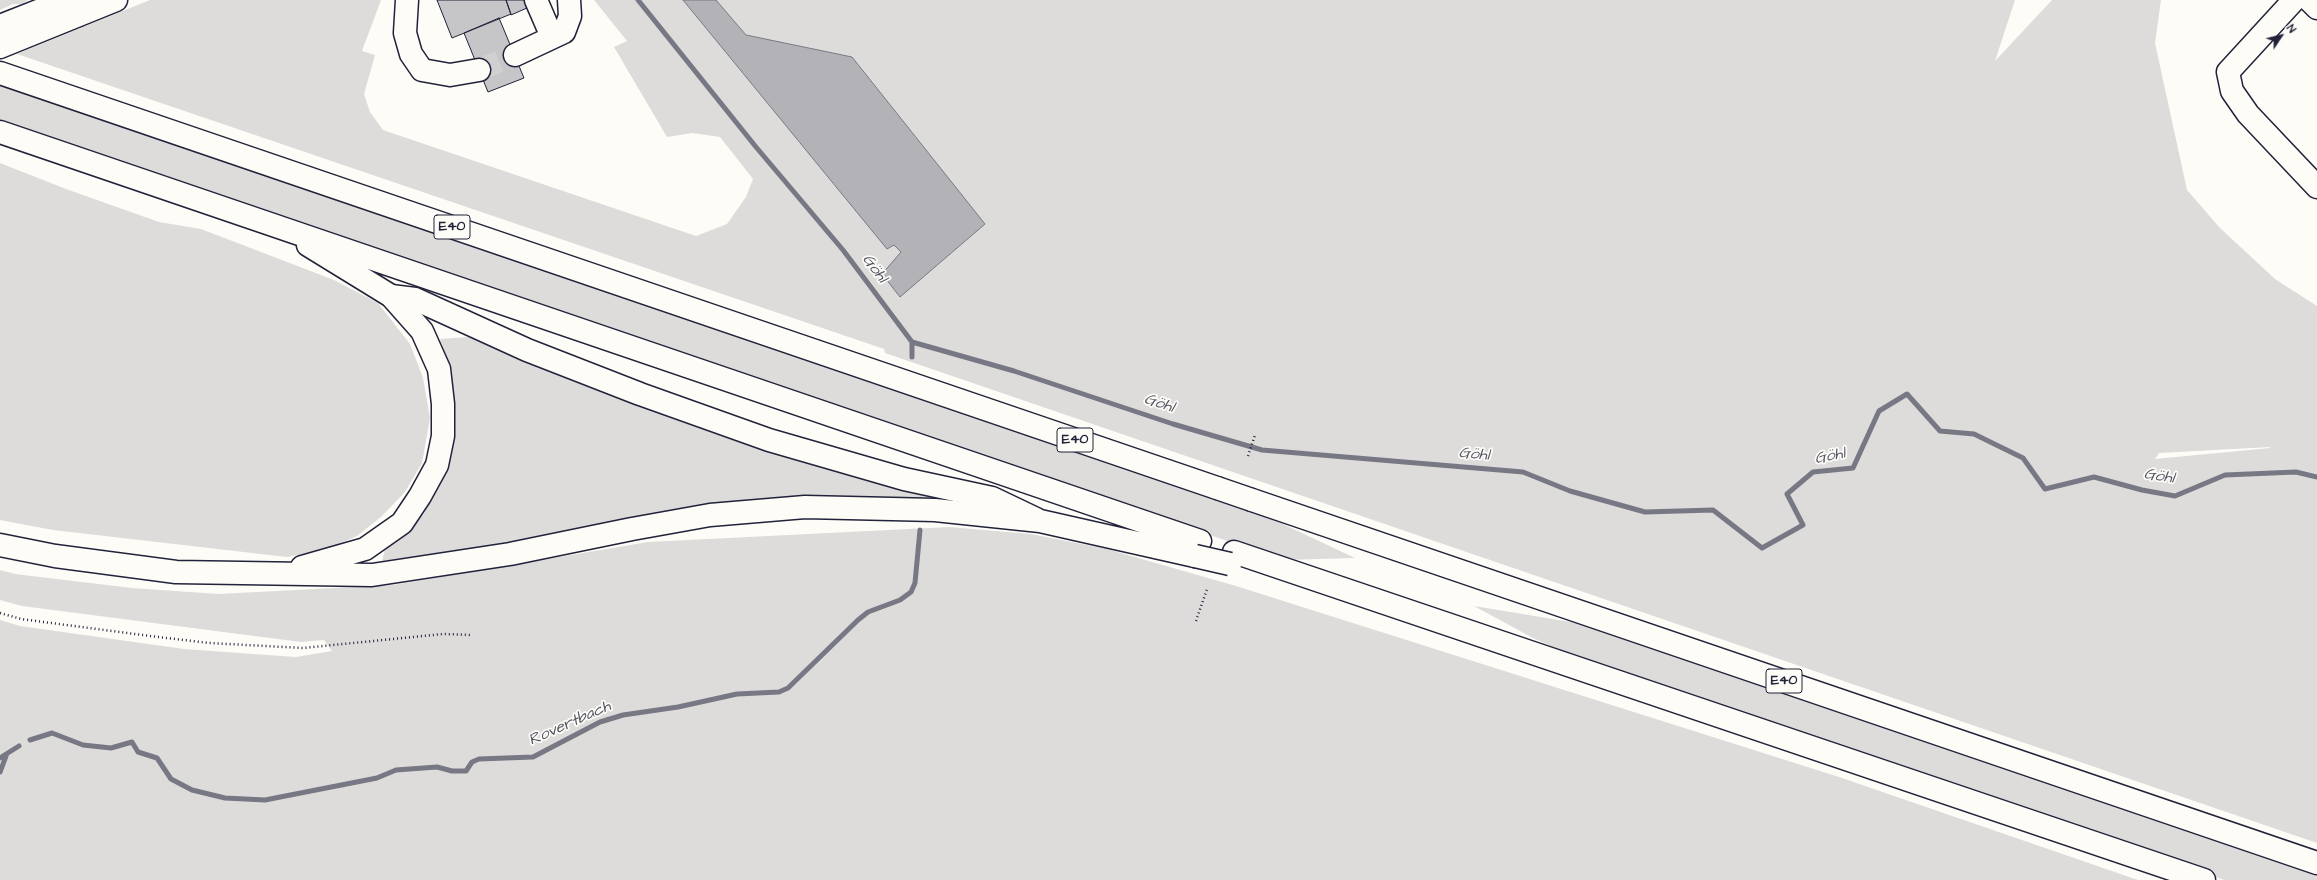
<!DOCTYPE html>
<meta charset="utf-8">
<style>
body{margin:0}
#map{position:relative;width:2317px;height:880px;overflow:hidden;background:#fdfcf7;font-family:"Architects Daughter",sans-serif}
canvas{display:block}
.north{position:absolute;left:2261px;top:16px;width:40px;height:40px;-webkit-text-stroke:3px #fdfcf7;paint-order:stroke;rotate:55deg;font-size:11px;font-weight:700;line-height:16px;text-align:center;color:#22223b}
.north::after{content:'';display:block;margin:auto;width:14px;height:18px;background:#22223b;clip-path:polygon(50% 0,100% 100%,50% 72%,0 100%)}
</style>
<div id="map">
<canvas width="2317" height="880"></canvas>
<div class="north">N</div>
</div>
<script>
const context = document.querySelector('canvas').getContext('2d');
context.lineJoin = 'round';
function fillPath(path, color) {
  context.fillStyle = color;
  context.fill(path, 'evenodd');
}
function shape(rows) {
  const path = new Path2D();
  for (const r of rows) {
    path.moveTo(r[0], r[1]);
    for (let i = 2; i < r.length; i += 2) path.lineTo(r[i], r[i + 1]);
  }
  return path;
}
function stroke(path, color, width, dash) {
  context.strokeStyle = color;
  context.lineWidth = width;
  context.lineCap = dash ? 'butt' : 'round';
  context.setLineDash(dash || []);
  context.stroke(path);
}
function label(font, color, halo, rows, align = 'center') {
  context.font = font + ' "Architects Daughter",sans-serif';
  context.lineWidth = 3.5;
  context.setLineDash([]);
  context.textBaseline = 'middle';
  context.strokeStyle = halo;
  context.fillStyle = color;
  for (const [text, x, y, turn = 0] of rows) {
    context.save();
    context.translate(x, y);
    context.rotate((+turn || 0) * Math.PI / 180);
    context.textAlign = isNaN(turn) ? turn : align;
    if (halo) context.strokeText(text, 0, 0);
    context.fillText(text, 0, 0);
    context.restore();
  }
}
fillPath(shape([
 [0,0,28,0,22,4,13,4,0,10],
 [150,0,381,0,362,51,375,55,364,94,370,112,383,130,696,236,727,224,746,197,753,179,720,137,692,133,667,137,614,47,627,41,594,0,683,0,887,249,894,244,901,252,985,225,852,57,746,35,716,0,2015,0,1995,61,2052,0,2161,0,2155,43,2187,190,2220,228,2275,279,2317,306,2317,843,885,353,884,349,17,54],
 [2270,447,2270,448,2155,459,2159,453],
 [0,85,1172,484,1270,518,1355,558,1283,560,0,122],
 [0,163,66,189,159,222,201,229,334,280,378,303,410,344,423,378,430,418,422,463,405,492,381,517,357,536,325,550,287,557,53,530,0,520],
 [469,337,540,366,882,482,931,497,807,500,382,561,385,549,423,515,442,475,455,429,452,372,440,339],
 [949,527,1031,534,1107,549,1236,586,1839,777,2138,880,0,880,0,620,20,626,184,649,296,657,332,651,324,640,301,642,22,606,0,600,0,570,15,574,132,588,218,594,393,585,648,542],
 [1474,606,1583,624,2317,873,2317,880,2224,880,1578,658,1533,638]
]), '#dddcdb');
const water = shape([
 [683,0,716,0,746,35,852,57,985,224,900,297,882,274,901,252,894,245,887,249,683,0]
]);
fillPath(water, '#b2b2b7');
stroke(water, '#787885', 1);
stroke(shape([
 [638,0,756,147,843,250,912,342,1014,371,1173,424,1262,450,1523,472,1570,491,1645,512,1713,510,1762,548,1803,525,1787,494,1813,472,1853,468,1879,411,1907,394,1940,431,1974,434,2023,458,2045,489,2094,477,2142,490,2175,496,2225,475,2296,472,2317,477],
 [912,342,912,357],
 [30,740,52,733,83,745,111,748,132,742,138,752,157,758,171,779,192,790,225,798,265,800,377,778,396,770,437,767,452,771,466,771,472,762,479,759,533,757,600,722,623,715,678,707,737,694,779,692,788,688,858,620,868,612,900,600,911,592,915,583,920,530],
 [0,758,19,746],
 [0,772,6,756]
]), '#787885', 5);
const building = shape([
 [437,0,506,0,511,14,452,38,437,0],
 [506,0,534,0,536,4,511,15,506,0],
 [499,18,524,78,488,92,464,33,499,18]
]);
fillPath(building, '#c6c6c8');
stroke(building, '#22223b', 1);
stroke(shape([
 [479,70,515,55]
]), '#d1d0d1', 22, [22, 11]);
const minor = shape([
 [407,0,405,33,411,54,422,70,450,75,479,70],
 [536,0,552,37],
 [2294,0,2228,72,2232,91,2248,114,2317,187],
 [2309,0,2317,8],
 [515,55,564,32,570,16,569,0],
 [391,296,415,299,527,350,640,394,769,440,904,479,992,498,1036,519]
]);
const major = shape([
 [0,26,66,0],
 [0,47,116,0]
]);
const highway = shape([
 [59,0,78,15,81,0],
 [0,73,1217,488],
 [0,132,1200,541],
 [1252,500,2317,863],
 [0,545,55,556,176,572,372,575,510,554,632,529,710,515,805,507,935,510,1040,521,1195,556],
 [1234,552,2204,880],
 [302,567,365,549,402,523,420,496,437,465,443,436,443,404,439,369,422,331,391,296,308,245]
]);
stroke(minor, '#22223b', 25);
stroke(major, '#22223b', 25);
stroke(highway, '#22223b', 25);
stroke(shape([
 [1248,456,1255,435],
 [0,613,21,619,150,636,209,643,303,648,443,634,472,635],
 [1196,621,1207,589]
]), '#22223b', 2.5, [1, 3]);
stroke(minor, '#fdfcf7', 22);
stroke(major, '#fdfcf7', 22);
stroke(highway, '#fdfcf7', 22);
const highwayBridge = shape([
 [1217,488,1252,500],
 [1195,556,1230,564]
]);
stroke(highwayBridge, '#22223b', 25, []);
stroke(highwayBridge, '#fdfcf7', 22);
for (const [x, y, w] of [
 [452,227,36],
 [1075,440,36],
 [1784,681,36]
]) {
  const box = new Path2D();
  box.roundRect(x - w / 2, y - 12, w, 24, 3);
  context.fillStyle = '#fdfcf7';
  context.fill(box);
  stroke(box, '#22223b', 1);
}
label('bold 14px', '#22223b', null, [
 ["E40",452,227],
 ["E40",1075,440],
 ["E40",1784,681]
]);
label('italic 16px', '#545466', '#fdfcf7', [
 ["Göhl",874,269,53],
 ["Göhl",1159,404,18],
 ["Göhl",1474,455,5],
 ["Göhl",1830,457,-11],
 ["Göhl",2159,477,9],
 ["Rovertbach",570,724,-24]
]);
</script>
